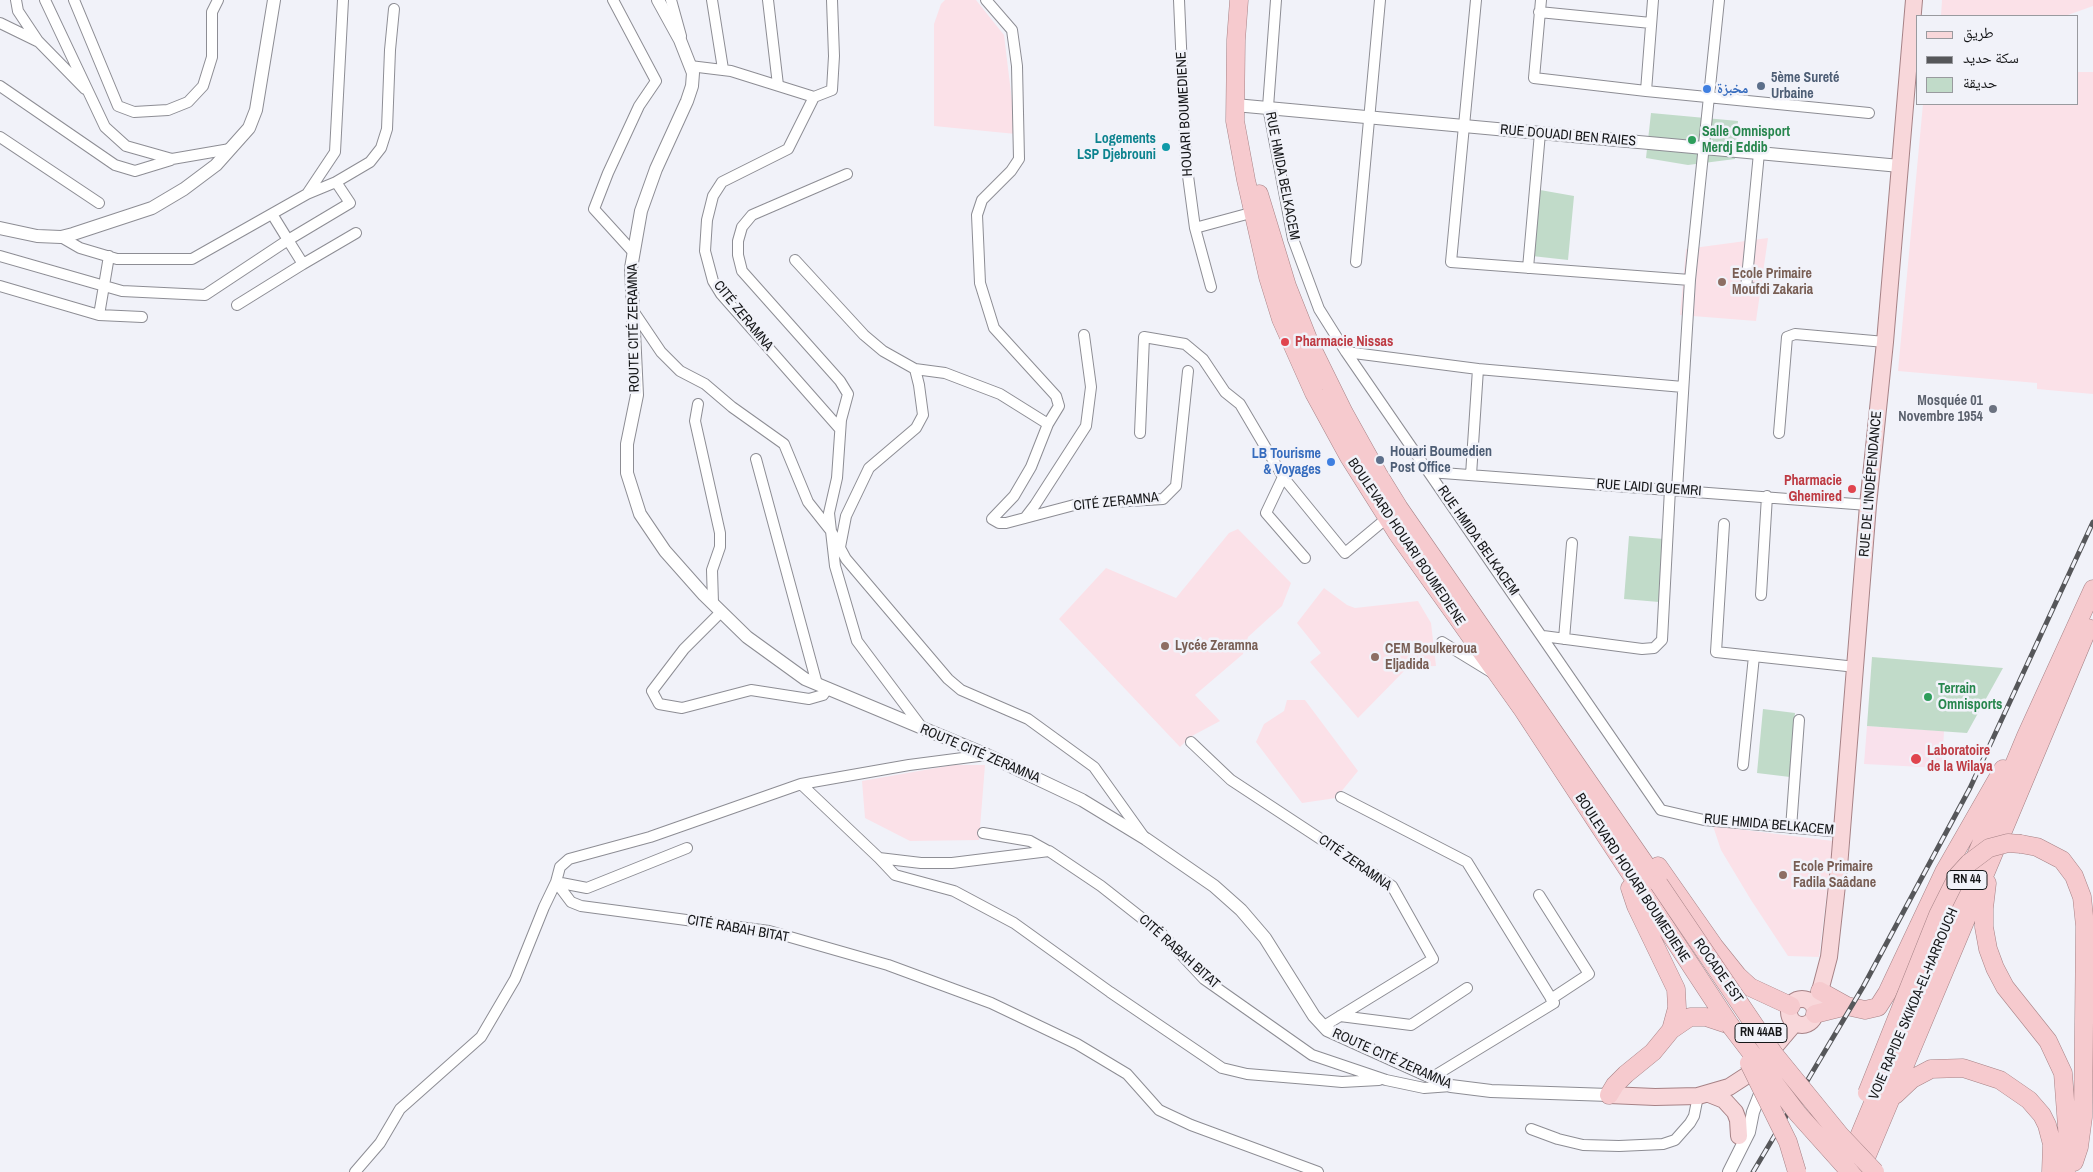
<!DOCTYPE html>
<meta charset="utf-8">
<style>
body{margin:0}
#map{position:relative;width:2093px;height:1172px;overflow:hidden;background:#f1f2f9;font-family:"Archivo Narrow","Noto Naskh Arabic",sans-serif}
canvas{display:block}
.legend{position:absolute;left:1916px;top:15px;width:162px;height:90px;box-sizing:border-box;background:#f1f2f9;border:1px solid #999a9f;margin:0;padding:6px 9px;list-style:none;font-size:15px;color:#151618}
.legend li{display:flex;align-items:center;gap:10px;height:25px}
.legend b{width:25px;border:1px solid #999a9f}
</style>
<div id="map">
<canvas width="2093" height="1172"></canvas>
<ul class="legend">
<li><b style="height:6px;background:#f8d7da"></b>طريق</li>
<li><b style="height:6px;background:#56575a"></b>سكة حديد</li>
<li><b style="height:14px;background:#c1dbc9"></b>حديقة</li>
</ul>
</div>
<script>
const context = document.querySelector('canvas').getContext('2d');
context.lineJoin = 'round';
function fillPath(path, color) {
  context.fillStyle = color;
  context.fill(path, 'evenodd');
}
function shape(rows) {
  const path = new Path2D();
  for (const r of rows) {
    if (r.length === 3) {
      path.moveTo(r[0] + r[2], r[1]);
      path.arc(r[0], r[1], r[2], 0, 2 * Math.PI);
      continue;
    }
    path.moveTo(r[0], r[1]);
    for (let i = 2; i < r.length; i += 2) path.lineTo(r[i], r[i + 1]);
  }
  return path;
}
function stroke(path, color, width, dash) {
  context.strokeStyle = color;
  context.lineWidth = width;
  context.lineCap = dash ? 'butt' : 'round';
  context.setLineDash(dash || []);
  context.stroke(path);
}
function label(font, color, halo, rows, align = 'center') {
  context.font = font + ' "Archivo Narrow","Noto Naskh Arabic",sans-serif';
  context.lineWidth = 5;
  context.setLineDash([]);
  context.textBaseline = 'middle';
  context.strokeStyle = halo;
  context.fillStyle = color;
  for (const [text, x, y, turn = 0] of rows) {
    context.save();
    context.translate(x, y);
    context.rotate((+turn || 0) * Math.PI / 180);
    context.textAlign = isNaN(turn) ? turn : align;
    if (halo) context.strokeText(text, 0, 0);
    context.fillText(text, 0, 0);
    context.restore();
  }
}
fillPath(shape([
 [945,0,976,0,1004,35,1016,134,934,126,934,24,941,4],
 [1942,0,2093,0,2093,6,2065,16,1941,16],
 [2077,72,2093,72,2093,394,2037,389,2037,383,1898,371,1923,104,2077,104],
 [1768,238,1756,321,1680,315,1686,249],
 [1238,529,1291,583,1282,606,1248,637,1243,654,1195,695,1220,721,1190,737,1180,747,1059,619,1106,568,1176,598,1229,533],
 [1324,588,1347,605,1355,608,1418,601,1431,623,1436,666,1408,667,1358,718,1310,662,1321,653,1297,623],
 [1287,700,1305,700,1358,771,1336,798,1302,803,1256,742,1264,724,1284,711],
 [953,765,985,765,979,840,910,841,865,818,862,781],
 [1713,826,1833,841,1819,957,1788,956,1751,900,1721,850]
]), '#fbe1e8');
fillPath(shape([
 [1867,726,1944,731,1942,768,1864,764]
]), '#f9e1ec');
fillPath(shape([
 [1651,113,1738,121,1735,159,1688,165,1646,158],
 [1540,190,1574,196,1568,260,1532,256],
 [1629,536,1664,539,1659,602,1624,599],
 [1872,657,2003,668,1967,733,1867,726],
 [1763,709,1795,713,1790,777,1757,773]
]), '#c1dbc9');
const minor = shape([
 [16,0,18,11,38,41,85,89],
 [45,0,105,127,126,146,172,159,230,149],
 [74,0,118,106,134,112,168,110,188,102,203,86,212,57,212,12,218,0],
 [613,0,656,81,639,106,608,173,594,209,634,253],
 [671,0,681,36],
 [712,0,723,69],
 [768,0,778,85],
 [986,0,1012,30,1017,66,1019,159,1011,171,982,200,977,215,980,283,994,328,1056,396,1059,406,1048,424],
 [1179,0,1186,161,1195,228,1211,287],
 [1276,0,1268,107,1293,239,1319,309,1346,352,1661,810,1704,820,1842,832],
 [1476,0,1451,262,1690,280],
 [1541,0,1534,78,1646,91,1653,0],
 [1539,12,1651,23],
 [0,23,37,41],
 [689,62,690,66,731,71,814,97,788,149,722,182,713,196,707,220,705,251,713,281,721,294,840,429],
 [0,86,115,165,135,171,171,160],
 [1646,91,1869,113],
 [814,97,832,90,834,56,832,0],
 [0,137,99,203],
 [1759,153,1746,288,1773,290],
 [847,174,752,215,742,227,738,241,738,255,742,271,840,381,848,394,841,420,837,478,829,513,831,531,846,559,948,679,961,690,1028,719,1094,767,1144,837],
 [336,182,370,162,381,148,387,129,390,50,394,9],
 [1195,228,1258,211],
 [61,237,80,248,117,259,192,259,307,194,335,152,343,0],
 [0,256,122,291,205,295,288,240,272,214],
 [795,260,864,335,883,351,915,369,919,385,923,415,916,428,869,468,846,516,840,547],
 [1356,262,1380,0],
 [303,264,356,233],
 [1528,268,1540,133],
 [0,286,99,315,109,256],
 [237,305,303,264,288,240,350,203,336,182,307,194],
 [634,312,661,352,680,371,705,384,732,407,784,444,808,502,831,531,835,566,857,641,923,729],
 [99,315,142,317],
 [1346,352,1478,369,1471,475],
 [915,369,945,373,1000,394,1048,424,1031,467,1014,496,992,519,999,523,1006,523,1078,504,1163,499,1176,486,1188,371],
 [1478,369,1683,387],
 [698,404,695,421,720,533,720,547,712,570,713,603],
 [1140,433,1144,337,1185,344,1203,359,1225,392,1240,404,1283,477,1345,553,1387,518],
 [1779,433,1787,337,1795,334,1885,342],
 [756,459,817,684],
 [1429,472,1868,505],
 [1283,477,1266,513,1305,558],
 [1677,490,1690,280,1719,0],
 [1025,518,1035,505,1086,426,1091,387,1084,335],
 [1724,524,1716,652,1856,667],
 [1761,595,1767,496],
 [721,612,684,649,652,691,659,704,682,708,751,690,809,699,823,695,828,688],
 [1543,636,1642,649,1654,648,1662,640,1670,489],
 [1564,639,1572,543],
 [1442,642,1491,672],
 [1191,742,1231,780,1392,886,1433,959,1324,1026],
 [986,755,909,765,801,784,879,858,921,863,952,863,1049,851,1101,886,1162,934,1204,979,1312,1055,1386,1080,1424,1088,1451,1086],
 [1743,765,1754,656],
 [801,784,650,837,569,859,560,867,556,882,571,902,581,906,769,931,888,965,991,1003,1077,1044,1127,1074,1159,1110,1191,1125,1318,1172],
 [1341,797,1467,862,1554,1003,1431,1078],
 [1791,828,1799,720],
 [983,833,1030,841,1048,851],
 [879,858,895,875,954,891,1014,923,1110,992,1222,1068,1247,1074,1320,1080,1342,1082,1379,1080],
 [1539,895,1589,974,1551,999],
 [1340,1016,1411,1025,1467,988],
 [1531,1129,1558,1139,1583,1145,1619,1146,1663,1144,1675,1140,1690,1123,1694,1116,1698,1096],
 [355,1172,380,1143,400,1109,481,1037,515,979,544,907,556,882,587,888,687,848]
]);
const tertiary = shape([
 [658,0,680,40,693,73,692,86,687,101,656,169,641,211,631,268,637,395,627,444,627,473,640,514,665,551,704,595,747,637,805,679,987,755,1082,800,1146,839,1214,886,1241,910,1265,938,1314,1016,1327,1030,1451,1086,1491,1091,1609,1095],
 [1235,105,1900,166],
 [0,228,37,236,61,237,73,234,152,208,184,189,216,165,249,128,256,110,274,0],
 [1729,1172,1749,1132,1753,1112,1764,1084]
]);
const primary = shape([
 [1802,1012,13],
 [1815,1010,1829,957,1839,867,1868,505,1885,342,1914,0],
 [1709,1094,1724,1100,1735,1112,1738,1120,1739,1136],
 [1609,1095,1655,1097,1698,1096,1729,1087,1749,1074,1761,1063,1795,1023]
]);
const trunk = shape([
 [1239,0,1236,40,1235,121,1246,180,1268,277,1281,319,1314,393,1349,457,1397,533,1523,710,1730,1025],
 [1259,194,1287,286,1310,344,1344,413,1378,474,1399,508,1659,884],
 [2021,844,2037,847,2062,860,2074,876,2082,897,2085,926,2083,1117,2079,1147,2074,1162],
 [1658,866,1714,946,1738,976,1750,987,1791,1006],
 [1987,883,1984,908,1984,927,1988,949,1995,968,2005,987,2048,1041,2063,1073,2068,1140,2066,1172],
 [1630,888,1636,906,1676,989,1677,1008,1671,1030],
 [1820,991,1847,1006],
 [1815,1014,1847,1006,1865,1010,1878,1007,1887,993,1944,872,2003,769],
 [1609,1095,1615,1085,1626,1074,1653,1052,1671,1030,1690,1017,1706,1017,1730,1025],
 [1895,1095,1912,1079,1931,1069,1963,1068,2000,1080,2029,1100,2042,1115,2047,1125,2052,1144,2051,1172],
 [1848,1163,2026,736,2093,589],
 [1860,1172,2088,628]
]);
stroke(minor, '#8d8d94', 12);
stroke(tertiary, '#8d8d94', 14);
stroke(primary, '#a68286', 18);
stroke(trunk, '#a68286', 19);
stroke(minor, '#fff', 10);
stroke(tertiary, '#fff', 12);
stroke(primary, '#f8d7da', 16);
stroke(trunk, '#f6cace', 18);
const rail = shape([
 [1753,1172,1863,987,1970,788,2093,522]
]);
stroke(rail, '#56575a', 5);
stroke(rail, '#f1f2f9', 3, [9]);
const trunkBridge = shape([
 [1659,884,1774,1054,1840,1135,1875,1172],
 [1730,1025,1798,1114,1850,1172],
 [1749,1063,1788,1142,1797,1172],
 [1867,1093,1938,915,1958,875,1969,863,1989,848,2008,843,2021,844]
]);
stroke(trunkBridge, '#a68286', 19, []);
stroke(trunkBridge, '#f6cace', 18);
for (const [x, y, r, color] of [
 [1761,86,5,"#5c6f8a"],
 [1707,89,5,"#3f7fe0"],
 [1692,140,5,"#2e9e5b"],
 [1166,147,5,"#0f9aa8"],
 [1722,282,5,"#8d6e63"],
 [1285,342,5,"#e0444e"],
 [1993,409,5,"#6b7280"],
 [1380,460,5,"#5c6f8a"],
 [1331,462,5,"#3f7fe0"],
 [1852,489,5,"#e0444e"],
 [1165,646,5,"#8d6e63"],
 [1375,657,5,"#8d6e63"],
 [1928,697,5,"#2e9e5b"],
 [1916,759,6,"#e0444e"],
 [1783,875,5,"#8d6e63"]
]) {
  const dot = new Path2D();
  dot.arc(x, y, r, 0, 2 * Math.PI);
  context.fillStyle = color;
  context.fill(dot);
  stroke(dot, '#f1f2f9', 2);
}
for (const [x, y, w] of [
 [1967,880,40],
 [1761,1033,52]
]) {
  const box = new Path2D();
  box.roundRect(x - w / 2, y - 9.5, w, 19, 4);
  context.fillStyle = '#f1f2f9';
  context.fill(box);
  stroke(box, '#151618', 1);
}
label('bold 12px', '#151618', null, [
 ["RN 44",1967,880],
 ["RN 44AB",1761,1033]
]);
label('bold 14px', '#4e5e75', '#f1f2f9', [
 ["5ème Sureté",1771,78],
 ["Urbaine",1771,94],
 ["Houari Boumedien",1390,452],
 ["Post Office",1390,468]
], 'left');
label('bold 14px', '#366cbe', '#f1f2f9', [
 ["مخبزة",1717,89],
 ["LB Tourisme",1321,454,"right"],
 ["& Voyages",1321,470,"right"]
], 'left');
label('14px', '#151618', '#f1f2f9', [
 ["HOUARI BOUMEDIENE",1185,114,-93],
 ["RUE DOUADI BEN RAIES",1568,136,5],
 ["RUE HMIDA BELKACEM",1282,176,79],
 ["CITÉ ZERAMNA",743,316,51],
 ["ROUTE CITÉ ZERAMNA",634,328,-91],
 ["RUE DE L'INDÉPENDANCE",1871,484,-85],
 ["RUE LAIDI GUEMRI",1649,488,4],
 ["CITÉ ZERAMNA",1116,502,-6],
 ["RUE HMIDA BELKACEM",1478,541,55],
 ["BOULEVARD HOUARI BOUMEDIENE",1406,542,56],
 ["ROUTE CITÉ ZERAMNA",980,754,23],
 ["RUE HMIDA BELKACEM",1769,825,5],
 ["CITÉ ZERAMNA",1355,863,35],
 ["BOULEVARD HOUARI BOUMEDIENE",1632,878,57],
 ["CITÉ RABAH BITAT",738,929,10],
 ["CITÉ RABAH BITAT",1179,952,42],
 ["ROCADE EST",1718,971,55],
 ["VOIE RAPIDE SKIKDA-EL-HARROUCH",1914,1004,-67],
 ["ROUTE CITÉ ZERAMNA",1392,1059,24]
]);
label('bold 14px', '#27864d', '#f1f2f9', [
 ["Salle Omnisport",1702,132],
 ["Merdj Eddib",1702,148],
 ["Terrain",1938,689],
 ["Omnisports",1938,705]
], 'left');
label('bold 14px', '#0d838f', '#f1f2f9', [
 ["Logements",1156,139],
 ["LSP Djebrouni",1156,155]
], 'right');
label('bold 14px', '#785e54', '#f1f2f9', [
 ["Ecole Primaire",1732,274],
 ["Moufdi Zakaria",1732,290],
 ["Lycée Zeramna",1175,646],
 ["CEM Boulkeroua",1385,649],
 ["Eljadida",1385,665],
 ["Ecole Primaire",1793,867],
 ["Fadila Saâdane",1793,883]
], 'left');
label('bold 14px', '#be3a42', '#f1f2f9', [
 ["Pharmacie Nissas",1295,342],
 ["Pharmacie",1842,481,"right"],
 ["Ghemired",1842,497,"right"],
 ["Laboratoire",1927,751],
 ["de la Wilaya",1927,767]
], 'left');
label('bold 14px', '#5b616d', '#f1f2f9', [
 ["Mosquée 01",1983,401],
 ["Novembre 1954",1983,417]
], 'right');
</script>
